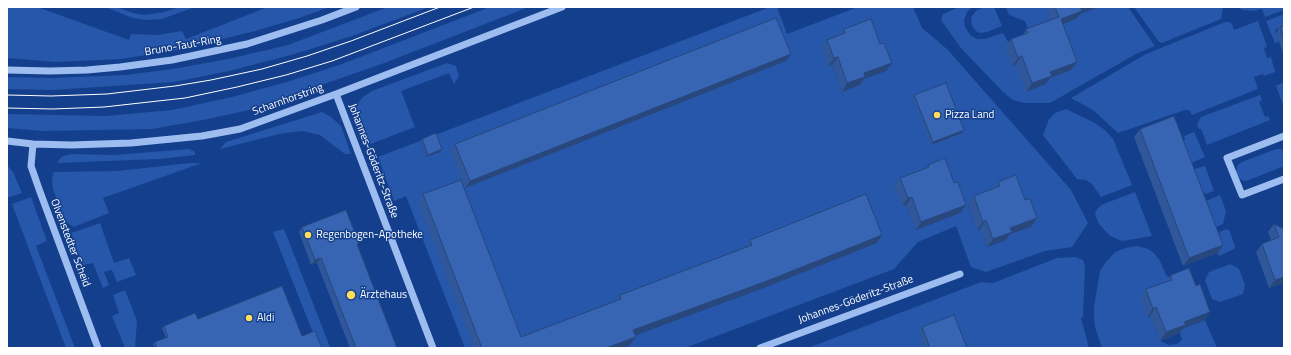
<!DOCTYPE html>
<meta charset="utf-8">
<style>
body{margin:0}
#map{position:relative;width:1291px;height:355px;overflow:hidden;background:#143f8c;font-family:"Titillium Web",sans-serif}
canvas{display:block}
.frame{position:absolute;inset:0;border:8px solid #fff;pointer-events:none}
</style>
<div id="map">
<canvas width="1291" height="355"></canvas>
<div class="frame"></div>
</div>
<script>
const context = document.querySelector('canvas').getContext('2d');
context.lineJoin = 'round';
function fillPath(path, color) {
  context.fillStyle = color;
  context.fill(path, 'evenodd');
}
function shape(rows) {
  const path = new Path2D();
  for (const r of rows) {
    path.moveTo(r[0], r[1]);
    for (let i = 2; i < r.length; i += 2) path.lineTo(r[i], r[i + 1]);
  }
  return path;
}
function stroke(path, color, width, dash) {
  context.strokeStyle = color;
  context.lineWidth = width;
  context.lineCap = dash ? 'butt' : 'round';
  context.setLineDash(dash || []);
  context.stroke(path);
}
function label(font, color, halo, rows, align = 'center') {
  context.font = font + ' "Titillium Web",sans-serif';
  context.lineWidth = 3;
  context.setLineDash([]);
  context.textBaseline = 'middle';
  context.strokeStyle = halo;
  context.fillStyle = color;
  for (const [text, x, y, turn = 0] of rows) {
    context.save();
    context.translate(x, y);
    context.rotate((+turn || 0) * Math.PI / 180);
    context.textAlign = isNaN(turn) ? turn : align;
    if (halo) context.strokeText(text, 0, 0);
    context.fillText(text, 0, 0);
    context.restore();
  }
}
fillPath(shape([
 [7,7,37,7,129,40,131,34,158,35,182,31,186,39,268,7,330,7,296,19,255,31,182,49,121,59,56,62,7,58],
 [105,7,116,7,133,13,144,15,164,12,179,7,195,7,162,19,147,20,133,18],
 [388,7,429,7,352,36,291,55,229,71,174,82,52,90,7,89,7,77,53,78,125,75,173,69,228,59,288,45],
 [490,7,529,7,379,65,249,110,203,120,152,129,43,131,7,128,7,114,106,116,172,110,232,97,290,81,342,64],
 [770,7,777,7,787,34,858,7,913,7,922,28,948,50,1071,190,1088,223,1072,247,1045,251,986,272,971,267,956,226,918,242,894,269,685,348,622,348,630,345,628,338,778,282,529,340,474,348,465,348,406,196,394,201,378,157,420,141,426,157,440,152,435,135],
 [865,27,842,92,832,65,828,67],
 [906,205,944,219,916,230],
 [968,205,1006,240,987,247,980,229,977,230],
 [959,7,972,7,967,12,964,20,965,27,970,35,977,39,985,39,1003,33,1010,45,1012,66,1016,64,1044,80,1071,70,1030,34,1025,21,1009,15,1006,7,1050,7,1075,16,1098,7,1128,7,1155,46,1136,54,1050,103,1024,103,1013,100,1003,92,961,48,941,20,943,14],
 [985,7,994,7,1002,26,987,32,980,33,976,31,972,26,971,17,977,10],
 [1134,7,1219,7,1223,8,1221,19,1162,43,1159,42],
 [1237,7,1284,7,1284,10,1265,17,1262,9,1253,11,1243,10],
 [1284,14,1284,26,1275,30,1279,42,1275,43,1266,21],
 [1258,21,1267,47,1264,48,1267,58,1271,57,1275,72,1264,76,1263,74,1254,77,1258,89,1192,115,1189,110,1185,110,1118,133,1093,110,1071,98,1146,54,1225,22,1229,22,1232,24,1234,30],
 [447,63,456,66,459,76,454,84,449,73,401,91,415,127,368,145,355,113,357,104,363,97,372,91],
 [1284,82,1284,107,1276,86],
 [1260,95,1262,100,1259,102,1265,117,1268,116,1270,120,1207,145,1201,129,1199,129,1197,125,1201,117],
 [1066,109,1093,122,1105,130,1113,139,1132,185,1101,197,1092,184,1086,180,1077,179,1043,135,1049,119,1055,113],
 [322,112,331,117,341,126,351,154,345,154,320,135,302,131,279,134,220,149,226,142],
 [1194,132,1205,157,1184,166,1175,143,1185,140,1184,136],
 [189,149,195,152,195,155,159,159,57,163,61,157,71,154,114,155],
 [1276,149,1281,149,1284,150,1284,166,1249,180,1244,181,1240,179,1237,175,1236,170,1238,165,1242,162],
 [190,163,202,163,103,198,109,213,74,227,65,221,53,189,52,178,54,172,117,171],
 [7,165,13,172,22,193,7,198],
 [1205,166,1214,191,1205,194,1204,192,1195,195,1195,169],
 [1135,192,1152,236,1122,241,1110,236,1099,224,1096,217,1095,212,1101,205],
 [1220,195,1226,211,1223,224,1209,230,1199,204],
 [31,197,47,241,36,246,75,348,66,348,12,204],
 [100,223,114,263,129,258,136,275,117,282,112,270,104,272,109,285,103,288,93,263,83,265,71,233],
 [284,229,330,347,327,348,319,348,273,232],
 [1227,229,1229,230,1235,246,1234,249,1219,256,1212,238,1220,235,1219,232],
 [1137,246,1148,249,1154,253,1160,261,1166,275,1171,279,1148,317,1150,316,1160,341,1169,345,1177,344,1182,340,1179,330,1205,320,1217,348,1102,348,1095,327,1094,315,1094,307,1100,271,1106,262,1115,252,1126,248],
 [1075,257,1083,260,1085,267,1083,317,1081,318,1089,348,963,348,919,332,925,348,808,348,981,282,993,283,1057,258],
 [1230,264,1239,269,1245,285,1243,294,1220,302,1212,299,1205,280,1209,272],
 [125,290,137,321,135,348,125,348,112,316,119,313,113,295]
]), '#2657ab');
stroke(shape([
 [7,70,50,71,87,70,120,67,172,60,247,44,322,20,356,7],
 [336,94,433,348],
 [1284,136,1227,158,1242,195,1284,179],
 [7,141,33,144,71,145,131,143,202,136,240,129,336,94,562,7],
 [33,144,31,166,39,189,98,348],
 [760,348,960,274]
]), '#9dbcf0', 7);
stroke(shape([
 [7,95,51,96,107,94,175,86,211,80,262,69,307,56,351,41,440,7],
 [7,108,52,109,104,107,185,98,237,87,286,75,332,61,474,7]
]), '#fff', 1);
fillPath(shape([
 [1046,7,1098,7,1080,14,1076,19,1063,24,1077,62,1071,70,1050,78,1046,84,1026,92,1016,64,1012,66,1005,47,1011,39,1023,35,1026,29,1051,20],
 [1284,26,1284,56,1276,33,1280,27],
 [844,29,886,71,864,79,860,85,842,92,832,65,828,67,821,48,827,40,839,35],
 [791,54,786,61,465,188,450,151,455,144],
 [914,95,962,133,931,145,913,97],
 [1140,129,1223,245,1218,253,1183,266,1134,137],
 [422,139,441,151,426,157,420,141],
 [928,165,960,213,916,230,906,205,902,206,894,186,900,178,925,169],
 [998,182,1025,200,1037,218,1031,227,1010,234,1006,240,987,247,980,229,977,230,968,205,974,196,993,189],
 [423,194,521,337,615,301,620,295,745,247,750,240,877,243,761,289,635,335,636,337,630,345,622,348,474,348,418,202],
 [1274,224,1284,229,1284,283,1269,288,1256,252,1262,244,1271,240,1268,232],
 [302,227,359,243,357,246,397,348,350,348,317,263,311,265,299,232],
 [1171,275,1205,320,1183,328,1180,333,1160,341,1150,316,1147,317,1140,298,1146,289,1166,282],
 [198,319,302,336,322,348,155,348,153,344,155,342,166,338,162,328,164,326],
 [922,327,967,348,925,348,919,332]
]), '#30579a');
fillPath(shape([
 [1081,7,1098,7,1080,14,1076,19,1056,27,1061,19],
 [791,54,786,61,465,188,470,181],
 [1022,56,1016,64,1012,66,1018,58],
 [838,57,832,65,828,67,834,58],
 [1077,62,1071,70,1050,78,1046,84,1026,92,1032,83,1050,72],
 [892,63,886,71,864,79,860,85,842,92,847,83,864,73],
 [964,130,962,133,931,145,933,142],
 [442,149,441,151,426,157,428,155],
 [912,197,906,205,902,206,908,198],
 [966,205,960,213,916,230,921,222],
 [1037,218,1031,227,1010,234,1006,240,987,247,993,239,1010,228],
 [986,220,980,229,977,230,983,222],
 [882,235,877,243,761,289,628,338,633,330],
 [1223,245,1218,253,1183,266,1189,258],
 [321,258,317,263,311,265,315,260],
 [1284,277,1284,283,1269,288,1275,280],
 [1156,307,1150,316,1147,317,1153,309],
 [1210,312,1205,320,1183,328,1180,333,1160,341,1166,332,1184,322],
 [636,337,630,345,622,348,606,348]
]), '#27477d');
const building = shape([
 [1055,7,1081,7,1080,7,1082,11,1061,19,1077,62,1050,72,1052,76,1032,83,1022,56,1018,58,1011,39,1028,33,1026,29,1059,17,1055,7],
 [776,18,791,54,470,181,455,144,776,18],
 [871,19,880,44,884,43,892,63,864,73,865,77,847,83,838,57,834,58,827,40,845,33,844,29,871,19],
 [1284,26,1284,37,1280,27,1284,26],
 [946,83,964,130,933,142,914,95,946,83],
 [1174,116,1223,245,1189,258,1140,129,1174,116],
 [436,133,442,149,428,155,422,139,436,133],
 [945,158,954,183,958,182,966,205,921,222,912,197,908,198,900,178,929,167,928,165,945,158],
 [1016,175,1025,200,1030,199,1037,218,1010,228,1012,232,993,239,986,220,983,222,974,196,1000,186,998,182,1016,175],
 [461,180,521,337,621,299,620,295,752,245,750,240,866,194,882,235,767,281,633,330,636,337,606,348,511,348,510,347,507,348,482,348,423,194,461,180],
 [346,210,359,243,357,244,397,348,356,348,321,258,315,260,302,227,346,210],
 [1274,224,1284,229,1284,277,1275,280,1262,244,1279,237,1274,224],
 [1189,268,1196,286,1200,284,1210,312,1184,322,1186,325,1166,332,1156,307,1153,309,1146,289,1172,280,1171,275,1189,268],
 [282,286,302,336,315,331,322,348,157,348,155,342,168,337,164,326,195,313,198,319,282,286],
 [954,315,967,348,930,348,922,327,954,315]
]);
fillPath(building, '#3865b3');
stroke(building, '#27477d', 1);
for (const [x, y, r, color] of [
 [937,115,4,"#ffdd5c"],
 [308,235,4,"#ffdd5c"],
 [351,295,5,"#ffdd5c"],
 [249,318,4,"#ffdd5c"]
]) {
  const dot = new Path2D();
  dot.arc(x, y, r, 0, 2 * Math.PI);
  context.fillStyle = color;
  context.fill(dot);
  stroke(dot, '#143f8c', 1.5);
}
label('11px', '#fff', '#143f8c', [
 ["Bruno-Taut-Ring",183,46,-10],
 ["Scharnhorstring",288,100,-20],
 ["Johannes-Göderitz-Straße",373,161,69],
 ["Olvenstedter Scheid",70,243,69],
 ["Johannes-Göderitz-Straße",856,300,-20]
]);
label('11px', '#fff', '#143f8c', [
 ["Pizza Land",945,115],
 ["Regenbogen-Apotheke",316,235],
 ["Ärztehaus",360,295],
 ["Aldi",257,318]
], 'left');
</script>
